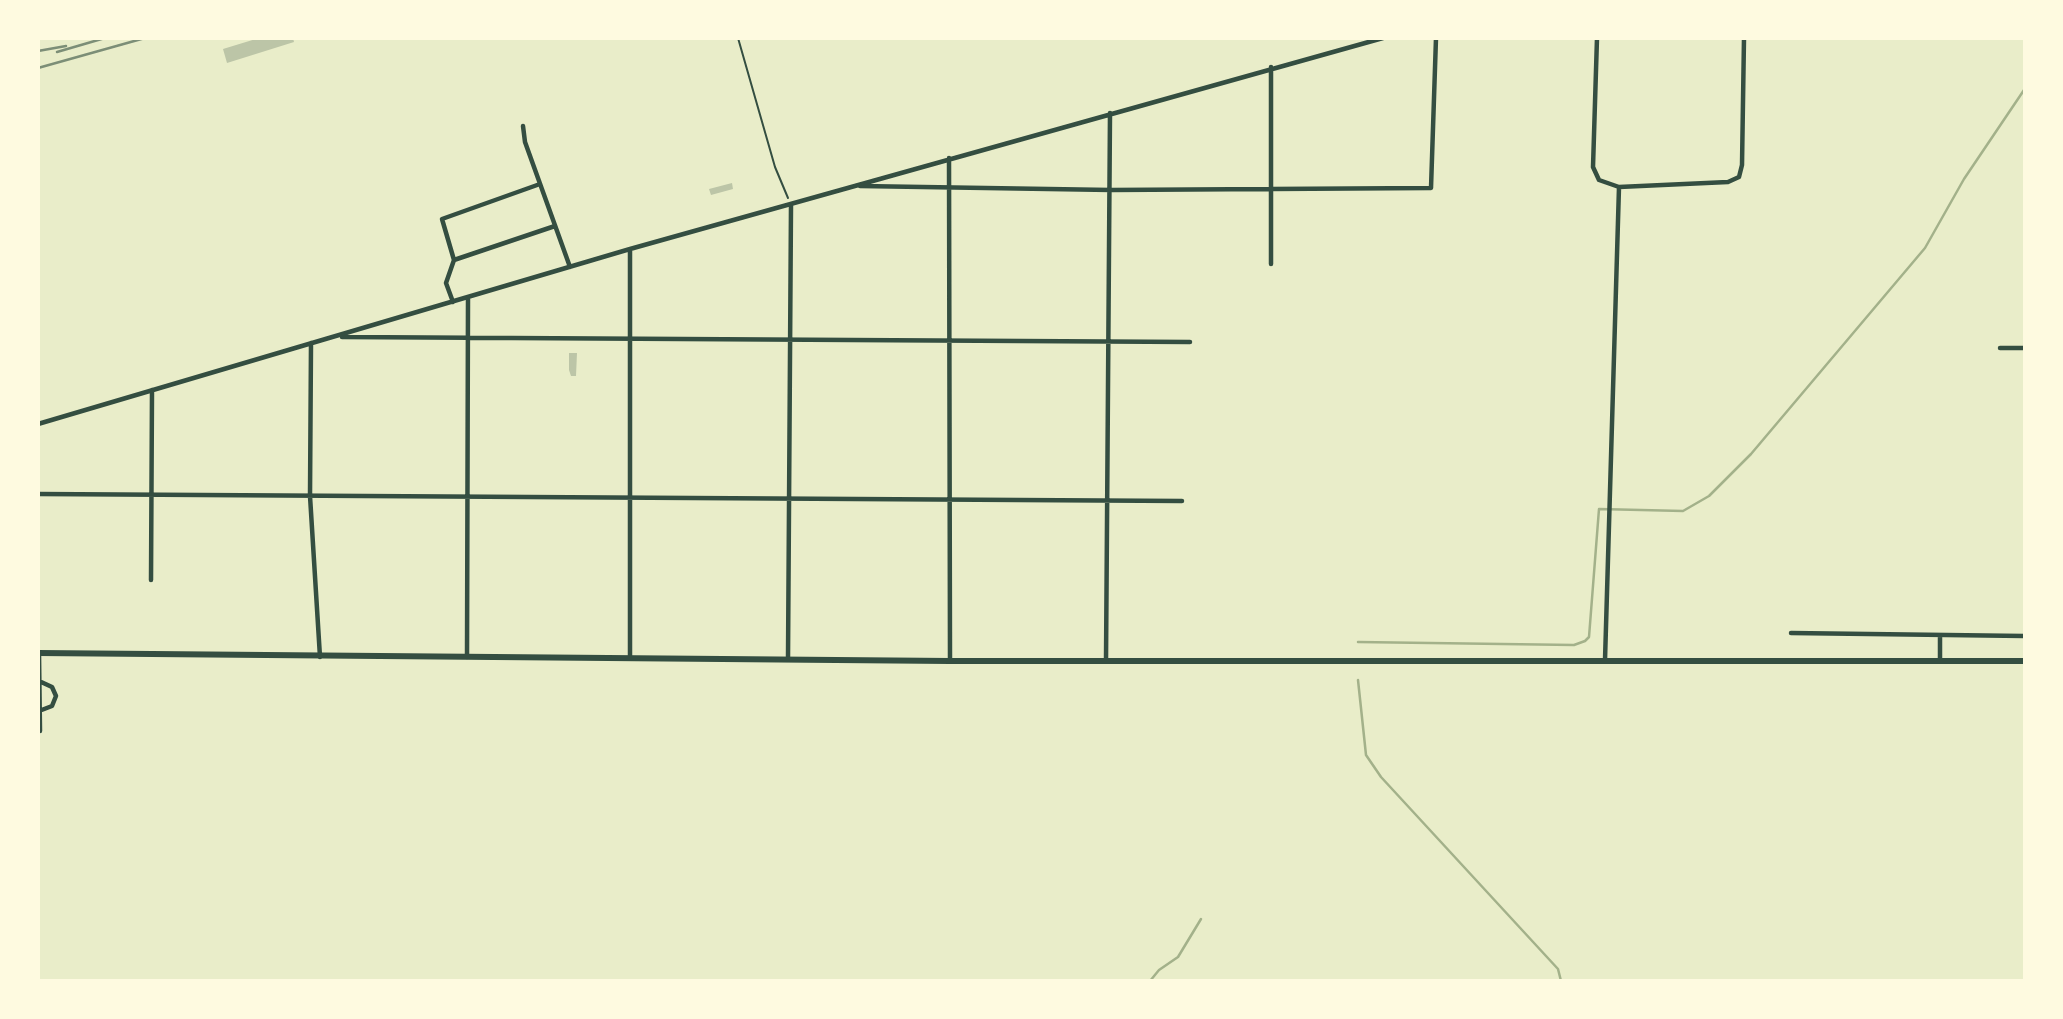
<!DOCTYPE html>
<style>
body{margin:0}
#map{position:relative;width:2063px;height:1019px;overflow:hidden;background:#e9edc9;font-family:Ubuntu,sans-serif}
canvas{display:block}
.frame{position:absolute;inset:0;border:40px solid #fefae0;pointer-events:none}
</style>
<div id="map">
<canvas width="2063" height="1019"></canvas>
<div class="frame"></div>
</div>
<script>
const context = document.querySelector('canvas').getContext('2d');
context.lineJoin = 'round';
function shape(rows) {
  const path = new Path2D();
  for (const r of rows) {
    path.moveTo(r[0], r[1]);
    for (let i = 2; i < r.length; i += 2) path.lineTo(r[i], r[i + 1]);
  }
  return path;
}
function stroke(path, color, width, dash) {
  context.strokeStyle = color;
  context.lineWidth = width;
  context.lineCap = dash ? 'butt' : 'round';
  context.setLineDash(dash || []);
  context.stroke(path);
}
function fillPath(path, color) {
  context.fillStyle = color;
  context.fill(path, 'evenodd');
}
stroke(shape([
 [1358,642,1574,645,1585,641,1589,637,1599,509,1683,511,1709,496,1751,454,1925,248,1964,179,2024,90],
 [1358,680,1366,755,1381,777,1558,969,1561,981],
 [1150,981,1159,970,1178,957,1201,919]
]), '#a3b18a', 2.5);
fillPath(shape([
 [259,38,293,38,294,42,227,63,223,49],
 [732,183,733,189,711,195,709,189],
 [569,353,577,353,576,376,571,376,569,370]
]), '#bcc5a7');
stroke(shape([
 [738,38,775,167,788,198]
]), '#344e41', 2);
stroke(shape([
 [1597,38,1593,167,1599,180,1619,187,1605,660],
 [1271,67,1271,264],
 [523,126,525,142,570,267],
 [949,158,950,661],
 [860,186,1111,190,1431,188,1436,38],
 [1619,187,1728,182,1739,177,1742,165,1744,38],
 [630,249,630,658],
 [454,260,555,226],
 [453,302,446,283,454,260,442,219,540,184],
 [342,337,1190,342],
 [311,343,310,496,320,657],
 [2000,348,2024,348],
 [38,424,630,249,1383,38],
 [38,494,1182,501],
 [151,580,152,390],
 [1791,633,2024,636],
 [1940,635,1940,661],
 [39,653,40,731],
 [467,657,468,298],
 [788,659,791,205],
 [1106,660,1110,113],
 [39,711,52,706,56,696,52,687,39,681]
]), '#344e41', 4.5);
stroke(shape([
 [38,653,950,661,2024,661]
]), '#344e41', 6);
stroke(shape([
 [38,51,66,46],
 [57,52,105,38],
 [38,68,145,38]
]), '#7c8e77', 2.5);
</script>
